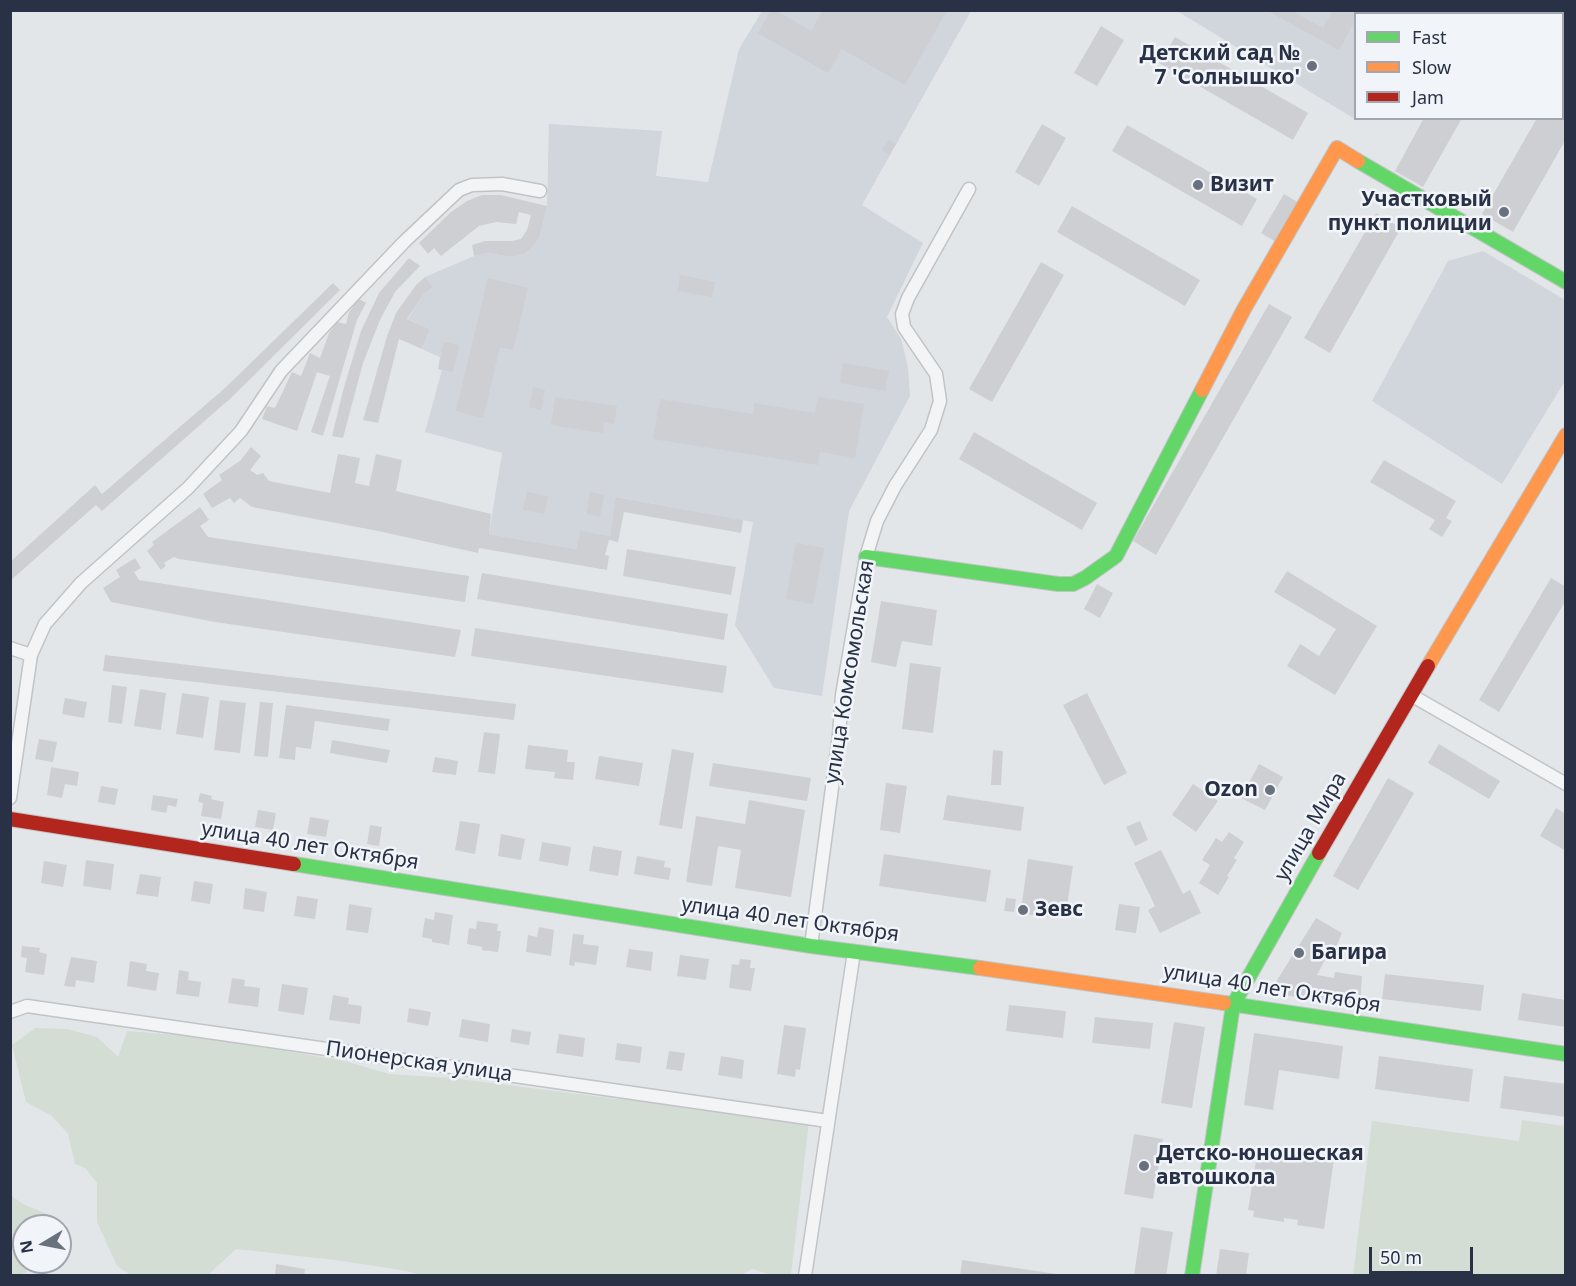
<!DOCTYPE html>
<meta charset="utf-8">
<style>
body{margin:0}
#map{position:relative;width:1576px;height:1286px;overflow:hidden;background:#e3e6e9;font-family:"Noto Sans",sans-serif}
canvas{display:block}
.frame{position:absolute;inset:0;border:12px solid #283145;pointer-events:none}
.legend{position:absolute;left:1354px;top:12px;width:210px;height:108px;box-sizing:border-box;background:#f1f4f8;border:2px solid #a1a6b0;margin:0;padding:8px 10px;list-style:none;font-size:18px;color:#283145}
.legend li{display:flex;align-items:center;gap:12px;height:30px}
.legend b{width:30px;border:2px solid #a1a6b0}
.north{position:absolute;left:12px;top:1214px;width:60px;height:60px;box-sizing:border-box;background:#f1f4f8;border:2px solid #a1a6b0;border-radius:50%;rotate:260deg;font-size:16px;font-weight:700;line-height:24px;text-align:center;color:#283145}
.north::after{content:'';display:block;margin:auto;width:21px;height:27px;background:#69707e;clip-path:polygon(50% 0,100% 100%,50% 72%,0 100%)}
.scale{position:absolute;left:1369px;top:1247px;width:104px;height:27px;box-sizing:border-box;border:3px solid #283145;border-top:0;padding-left:8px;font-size:18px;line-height:21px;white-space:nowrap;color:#283145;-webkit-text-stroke:4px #f1f4f8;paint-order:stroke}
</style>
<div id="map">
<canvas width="1576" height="1286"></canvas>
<div class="frame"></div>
<ul class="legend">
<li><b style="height:8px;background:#63d668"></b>Fast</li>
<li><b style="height:8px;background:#ff974d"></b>Slow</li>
<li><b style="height:8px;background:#b3261e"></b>Jam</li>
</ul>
<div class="north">N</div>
<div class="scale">50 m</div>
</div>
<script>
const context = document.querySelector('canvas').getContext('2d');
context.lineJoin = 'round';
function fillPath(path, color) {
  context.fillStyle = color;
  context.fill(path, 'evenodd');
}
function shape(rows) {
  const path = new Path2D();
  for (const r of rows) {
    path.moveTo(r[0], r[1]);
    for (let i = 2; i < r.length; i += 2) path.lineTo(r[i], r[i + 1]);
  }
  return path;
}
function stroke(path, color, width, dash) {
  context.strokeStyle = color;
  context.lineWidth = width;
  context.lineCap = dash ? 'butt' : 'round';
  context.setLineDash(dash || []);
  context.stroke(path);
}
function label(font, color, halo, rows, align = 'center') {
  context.font = font + ' "Noto Sans",sans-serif';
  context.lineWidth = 5;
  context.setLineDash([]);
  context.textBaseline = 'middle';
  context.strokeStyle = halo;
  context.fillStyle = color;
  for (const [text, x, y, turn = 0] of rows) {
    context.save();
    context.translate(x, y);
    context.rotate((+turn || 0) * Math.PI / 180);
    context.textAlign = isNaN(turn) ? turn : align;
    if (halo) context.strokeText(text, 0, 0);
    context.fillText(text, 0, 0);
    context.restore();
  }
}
fillPath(shape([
 [762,11,971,11,862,205,923,243,887,317,901,339,908,367,910,396,849,511,822,696,774,688,735,625,753,522,617,497,610,536,580,530,576,549,489,534,502,453,425,432,442,370,438,369,440,357,422,349,430,329,408,319,424,294,433,287,425,277,474,256,489,253,512,257,526,253,534,245,540,236,547,206,549,124,662,131,656,176,708,182,739,49],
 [1177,11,1421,11,1419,14,1356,14,1355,119],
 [1483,251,1565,300,1565,381,1502,484,1372,401,1448,261]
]), '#d1d5dc');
fillPath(shape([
 [35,1028,67,1029,97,1037,118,1057,127,1031,202,1037,345,1061,389,1074,452,1078,618,1099,655,1100,809,1122,791,1275,771,1275,752,1269,739,1276,422,1275,401,1270,335,1260,236,1249,208,1275,131,1275,117,1266,97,1222,97,1183,85,1168,75,1164,68,1134,52,1116,26,1102,12,1045],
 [1522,1120,1565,1126,1565,1275,1353,1275,1372,1121,1519,1141],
 [10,1195,25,1205,52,1216,54,1226,24,1226,24,1241,19,1242,27,1272,19,1275,11,1275]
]), '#d3ddd4');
fillPath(shape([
 [771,10,775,10,811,31,823,10,947,10,905,85,842,49,828,73,758,33],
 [1266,10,1295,10,1294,12,1323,28,1333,10,1360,10,1358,14,1356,14,1356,19,1339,50],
 [1475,10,1524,10,1522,14,1474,14],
 [1101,26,1124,40,1097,86,1074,73],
 [1175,37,1308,113,1293,140,1159,63],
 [1562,55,1566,57,1566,89,1562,87],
 [1562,100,1566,101,1566,139,1513,232,1482,214,1537,118,1562,118],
 [1424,118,1462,118,1423,187,1395,171],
 [1042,124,1066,138,1039,186,1015,172],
 [1127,125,1257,199,1242,226,1112,151],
 [889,140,896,144,889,155,882,150],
 [1284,194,1304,206,1281,245,1261,233],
 [482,195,501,195,547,206,540,236,534,245,526,253,512,257,489,253,474,256,472,245,485,241,512,241,521,239,527,230,531,215,519,212,516,224,496,222,479,226,441,256,434,248,428,254,419,243,451,212,467,201],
 [1072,206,1200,280,1185,306,1057,232],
 [1376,213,1401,228,1330,353,1304,338],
 [409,258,420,266,395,292,380,320,363,363,343,438,332,436,344,387,361,331,379,293],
 [1041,262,1064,275,992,402,969,389],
 [680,275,715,282,712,297,678,291],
 [425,277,433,287,424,294,407,319,430,329,422,349,399,339,378,423,363,420,387,336,396,313,416,285],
 [488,278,528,288,513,350,500,347,483,418,456,411],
 [333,283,340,290,232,397,102,511,96,505,10,581,10,562,95,485,102,494,225,388],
 [359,299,366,303,357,320,323,436,311,432,330,376,317,372,297,431,262,419,267,406,275,408,292,372,301,376,310,353,320,358,329,333,337,322,346,324,349,312],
 [1269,304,1292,317,1156,555,1133,541],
 [444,342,459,345,453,372,438,369],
 [843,363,889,371,885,391,840,383],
 [533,387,545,390,541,410,529,407],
 [555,397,617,406,614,424,604,422,603,433,551,425],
 [818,397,864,404,855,458,820,452,818,465,653,439,660,399,753,414,754,403,815,413],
 [974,432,1097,503,1082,530,959,459],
 [251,447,261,456,250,470,257,475,263,473,269,481,330,493,338,454,360,458,355,483,369,486,376,454,402,460,396,491,491,514,489,534,576,549,580,530,610,536,616,497,743,520,741,533,624,512,618,542,609,540,605,555,609,556,607,570,479,548,478,553,378,531,252,507,240,498,234,503,230,498,212,508,203,494,222,480,219,475,240,461],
 [1384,460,1456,501,1446,518,1452,521,1442,537,1429,529,1435,520,1370,482],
 [527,492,548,496,544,514,523,510],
 [590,492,604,495,600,517,586,514],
 [200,507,209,520,200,526,208,537,469,576,465,602,179,559,174,557,164,563,166,566,161,570,147,551,154,545,152,542],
 [796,543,824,548,813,604,786,599],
 [627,549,736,567,731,595,623,576],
 [135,558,141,568,134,572,139,580,461,630,455,657,215,622,111,602,103,588,120,577,116,570],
 [1287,571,1377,626,1335,695,1287,666,1300,644,1319,656,1336,629,1274,592],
 [482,573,728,614,724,640,477,599],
 [1551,578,1566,587,1566,600,1499,712,1479,700],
 [1097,584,1113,593,1100,618,1084,609],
 [881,601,937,610,932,646,902,641,896,667,871,662],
 [475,628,727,666,723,693,471,656],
 [105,655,516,704,514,720,103,671],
 [910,663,941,667,933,733,902,729],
 [112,685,127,687,122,724,108,722],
 [140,689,166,693,161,730,134,726],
 [182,693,209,697,203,738,176,734],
 [1087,693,1127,773,1104,785,1063,705],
 [65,698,87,702,84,718,62,714],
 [220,700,246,703,240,753,214,750],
 [260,702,273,703,268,757,254,756],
 [286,705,390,719,388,731,315,721,311,749,296,747,295,760,279,758],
 [484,732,500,734,495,774,478,772],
 [39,739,57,742,53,762,35,759],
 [332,740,390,750,387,763,330,753],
 [1439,744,1500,781,1489,799,1428,763],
 [528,745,568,750,567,762,575,762,573,780,554,778,555,772,525,769],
 [672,749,694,753,682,829,659,825],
 [993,750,1003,751,1001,785,991,785],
 [599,756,643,763,639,786,595,779],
 [435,757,458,761,456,775,432,772],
 [713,763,811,778,807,801,709,786],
 [1259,764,1283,777,1265,810,1241,798],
 [51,767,79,772,77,786,65,784,62,798,47,795],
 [1388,778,1414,793,1358,890,1333,876],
 [886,783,907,786,900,833,880,830],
 [1193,784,1218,801,1196,832,1172,815],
 [101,786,118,789,115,805,98,802],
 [200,793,212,796,211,799,224,802,221,819,201,816,203,803,198,802],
 [153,795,178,799,176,807,168,805,166,813,151,810],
 [947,795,1024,807,1021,831,943,820],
 [749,800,805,810,791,897,735,888,741,850,718,846,712,886,686,882,696,816,745,824],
 [1556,808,1566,814,1566,851,1540,836],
 [258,810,276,813,273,830,255,827],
 [310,817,329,820,326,837,307,834],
 [460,821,480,824,475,854,455,850],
 [1140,821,1148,840,1135,846,1126,827],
 [370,825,382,827,379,846,367,844],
 [1229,832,1244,842,1234,858,1237,860,1227,876,1229,877,1218,895,1199,883,1210,865,1202,860,1216,838,1222,842],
 [501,834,525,839,521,860,498,856],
 [542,842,571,847,568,866,539,861],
 [593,846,622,851,618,876,589,871],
 [1161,850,1183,894,1190,890,1201,913,1160,933,1148,910,1155,906,1134,863],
 [884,854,991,870,986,902,879,886],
 [637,856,665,861,664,867,671,868,669,880,634,874],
 [1028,859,1073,866,1066,913,1054,912,1053,918,1026,914,1027,911,1021,910],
 [86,860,114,864,111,890,83,886],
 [44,861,67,865,63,887,41,883],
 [140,874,161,877,158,897,136,894],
 [194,881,213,884,210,904,191,901],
 [245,888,267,892,264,912,243,909],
 [297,896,318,899,315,919,294,916],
 [1006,898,1016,899,1014,912,1004,911],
 [349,904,372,908,368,933,346,930],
 [1119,904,1140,907,1136,933,1115,930],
 [435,912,453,915,449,945,432,942,432,939,422,937,425,918,434,920],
 [1316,918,1342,933,1330,961,1326,958,1317,975,1334,978,1335,972,1362,976,1360,1007,1284,995,1279,991,1276,982],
 [477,921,498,924,497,931,501,931,498,952,482,950,482,947,467,944,469,928,476,929],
 [539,927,554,930,551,956,526,952,528,935,537,937],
 [573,934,584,935,583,944,599,946,596,965,575,962,574,966,569,965],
 [22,946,40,948,39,952,47,954,44,975,25,972,27,958,21,957],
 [629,949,653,952,651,971,626,967],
 [680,955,709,959,706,980,677,976],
 [71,957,97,961,94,983,76,980,75,987,64,986],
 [740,959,751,960,750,968,755,968,751,991,729,988,732,964,739,965],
 [130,961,147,964,146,971,159,973,156,991,127,986],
 [179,970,189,972,188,980,201,982,199,997,176,994],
 [1385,974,1484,985,1481,1011,1382,999],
 [232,978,245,980,244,986,260,988,258,1007,228,1003],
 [282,984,308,988,304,1015,278,1011],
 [1522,993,1566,1000,1566,1027,1518,1020],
 [333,995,349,998,348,1004,362,1006,360,1024,329,1020],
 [1009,1005,1066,1011,1063,1038,1006,1031],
 [409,1008,431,1012,428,1026,407,1022],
 [1095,1017,1153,1023,1150,1049,1092,1043],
 [462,1019,490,1024,488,1042,459,1037],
 [1174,1022,1205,1027,1192,1108,1161,1103],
 [784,1025,806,1028,800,1070,796,1069,795,1077,777,1074],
 [512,1029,531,1032,529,1045,510,1042],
 [1254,1033,1343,1046,1339,1079,1279,1070,1273,1110,1244,1105],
 [559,1034,585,1038,583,1057,556,1053],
 [617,1043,642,1047,640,1063,615,1060],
 [669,1051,685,1053,682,1071,666,1069],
 [721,1056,744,1060,742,1079,718,1075],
 [1379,1056,1473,1069,1469,1102,1375,1089],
 [1504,1076,1566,1084,1566,1117,1500,1108],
 [1134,1134,1163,1139,1153,1199,1124,1194],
 [1264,1149,1294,1154,1294,1159,1307,1161,1308,1155,1334,1159,1324,1229,1297,1225,1298,1220,1284,1218,1284,1222,1253,1217,1254,1211,1248,1210,1257,1155,1263,1156],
 [1141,1227,1173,1232,1166,1276,1134,1276],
 [1220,1249,1249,1253,1246,1276,1216,1276],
 [962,1260,1057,1274,1057,1276,960,1276],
 [276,1264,305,1269,304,1276,275,1276]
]), '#cdcfd3');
const street = shape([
 [10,648,31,655],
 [1411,695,1566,784],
 [10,798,31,655,45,624,81,583,188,488,241,431,281,371,404,242,459,190,472,185,502,184,540,191],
 [811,946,839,735,842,695,866,557,877,521,895,486,931,430,940,401,936,374,904,327,902,314,908,298,969,189],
 [10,1012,27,1006,828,1121],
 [805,1276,854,952]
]);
const fast = shape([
 [1358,161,1566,282],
 [866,557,1058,584,1073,584,1085,578,1116,556,1202,390],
 [294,864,811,946,980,968],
 [1224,1003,1566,1054],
 [1192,1276,1233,1005,1319,853]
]);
const slow = shape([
 [1202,390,1244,309,1337,148,1358,161],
 [1428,666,1566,435],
 [980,968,1224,1003]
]);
const jam = shape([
 [10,819,294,864],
 [1319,853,1428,666]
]);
stroke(street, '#c1c4c7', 15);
stroke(fast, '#c1c4c7', 16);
stroke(slow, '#c1c4c7', 16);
stroke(jam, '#c1c4c7', 16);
stroke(street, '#f3f4f6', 12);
stroke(fast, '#63d668', 14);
stroke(slow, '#ff974d', 14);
stroke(jam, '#b3261e', 14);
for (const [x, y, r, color] of [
 [1312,66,6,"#69707e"],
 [1198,185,6,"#69707e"],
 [1504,212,6,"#69707e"],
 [1270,790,6,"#69707e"],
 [1023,910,6,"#69707e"],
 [1299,953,6,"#69707e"],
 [1144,1166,6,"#69707e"]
]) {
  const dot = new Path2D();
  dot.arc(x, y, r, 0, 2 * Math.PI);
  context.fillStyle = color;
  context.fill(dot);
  stroke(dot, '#f1f4f8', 2);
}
label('bold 21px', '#283145', '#f1f4f8', [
 ["Детский сад №",1300,54,"right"],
 ["7 'Солнышко'",1300,78,"right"],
 ["Визит",1210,185],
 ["Участковый",1492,200,"right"],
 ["пункт полиции",1492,224,"right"],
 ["Ozon",1258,790,"right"],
 ["Зевс",1035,910],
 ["Багира",1311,953],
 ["Детско-юношеская",1156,1154],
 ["автошкола",1156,1178]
], 'left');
label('21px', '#283145', '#f1f4f8', [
 ["улица Комсомольская",850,672,-81],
 ["улица Мира",1311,827,-60],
 ["улица 40 лет Октября",310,846,9],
 ["улица 40 лет Октября",790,920,8],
 ["улица 40 лет Октября",1272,989,9],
 ["Пионерская улица",419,1062,8]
]);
</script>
